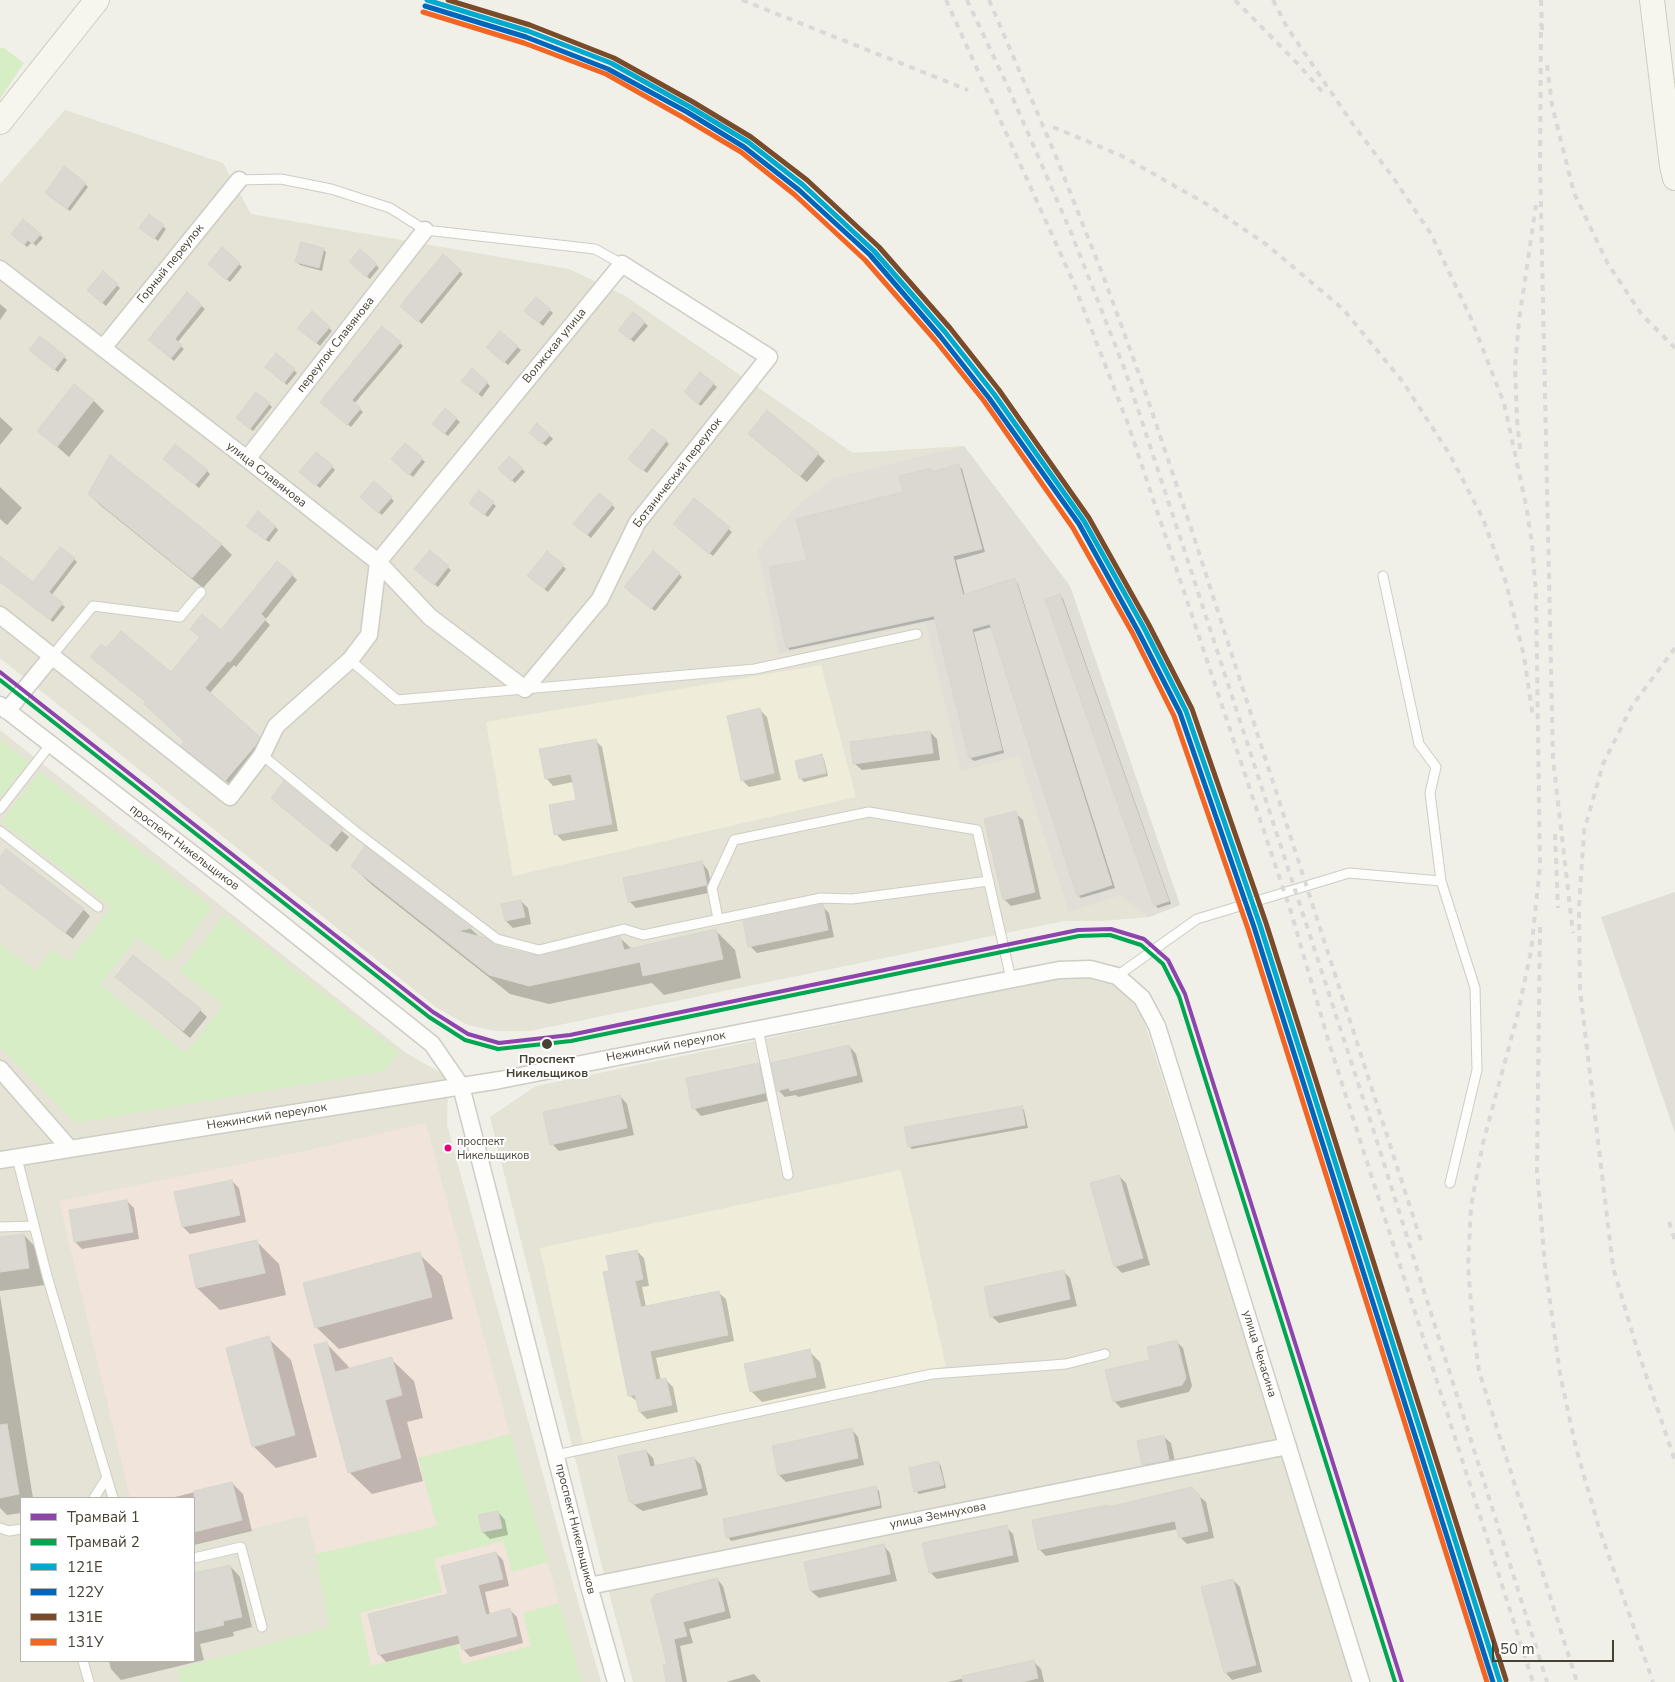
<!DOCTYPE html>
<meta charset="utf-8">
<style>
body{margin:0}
#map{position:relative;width:1675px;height:1682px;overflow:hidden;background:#f0efe8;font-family:"Nunito Sans",sans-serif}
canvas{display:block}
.legend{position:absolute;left:20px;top:1497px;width:175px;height:165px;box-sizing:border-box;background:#fff;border:1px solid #b5b3ad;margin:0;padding:6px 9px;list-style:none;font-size:15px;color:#474233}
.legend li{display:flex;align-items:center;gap:10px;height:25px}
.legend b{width:25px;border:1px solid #b5b3ad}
.scale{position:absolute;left:1492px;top:1640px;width:122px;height:22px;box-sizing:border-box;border:2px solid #474233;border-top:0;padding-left:6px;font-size:15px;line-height:18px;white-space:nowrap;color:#474233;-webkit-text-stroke:4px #fff;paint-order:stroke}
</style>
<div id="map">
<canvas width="1675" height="1682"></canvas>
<ul class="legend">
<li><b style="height:6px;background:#8e44ad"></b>Трамвай 1</li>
<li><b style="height:6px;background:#00a651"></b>Трамвай 2</li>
<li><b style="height:6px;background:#00a9ce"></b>121Е</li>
<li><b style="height:6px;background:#0065bd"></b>122У</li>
<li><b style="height:6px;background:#7a4b2a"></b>131Е</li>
<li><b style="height:6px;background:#f26522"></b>131У</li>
</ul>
<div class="scale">50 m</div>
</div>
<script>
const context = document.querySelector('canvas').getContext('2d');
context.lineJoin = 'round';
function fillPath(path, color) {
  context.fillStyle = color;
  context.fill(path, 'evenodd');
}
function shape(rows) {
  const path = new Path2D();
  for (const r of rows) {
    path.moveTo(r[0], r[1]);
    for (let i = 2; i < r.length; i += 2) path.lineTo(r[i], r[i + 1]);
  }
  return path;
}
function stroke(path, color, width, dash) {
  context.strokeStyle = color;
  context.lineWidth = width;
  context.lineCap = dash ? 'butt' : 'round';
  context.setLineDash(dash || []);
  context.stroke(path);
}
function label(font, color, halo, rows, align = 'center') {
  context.font = font + ' "Nunito Sans",sans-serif';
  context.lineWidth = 4;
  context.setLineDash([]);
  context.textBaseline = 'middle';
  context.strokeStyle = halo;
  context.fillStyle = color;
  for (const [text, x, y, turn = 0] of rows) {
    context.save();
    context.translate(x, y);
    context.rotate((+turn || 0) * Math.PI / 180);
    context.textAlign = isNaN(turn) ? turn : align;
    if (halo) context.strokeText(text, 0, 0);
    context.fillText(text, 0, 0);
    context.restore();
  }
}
fillPath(shape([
 [65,110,223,163,251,214,569,269,624,295,853,453,964,446,1070,586,1180,905,1149,917,1101,921,1064,921,530,1031,495,1031,468,1025,437,1008,0,658,0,184],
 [0,730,406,1053,448,1077,447,1125,573,1584,601,1682,0,1682],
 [21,1498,194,1498,194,1661,21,1661],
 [1070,976,1092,976,1109,982,1134,997,1146,1027,1354,1682,633,1682,605,1578,490,1117,536,1086]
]), '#e5e3d5');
fillPath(shape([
 [964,446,1070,586,1180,905,1149,917,1120,895,1069,912,1019,756,961,771,926,623,779,654,758,551,795,508,834,478],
 [1675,892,1675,1133,1601,917]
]), '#e0ded6');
fillPath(shape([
 [821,665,856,797,513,876,486,722],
 [901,1170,946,1366,583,1444,540,1248]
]), '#efedd9');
fillPath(shape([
 [426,1123,510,1434,582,1682,180,1682,178,1669,329,1627,316,1554,307,1515,194,1544,194,1498,130,1498,59,1201,305,1151]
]), '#f0e4db');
fillPath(shape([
 [0,48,4,48,24,63,0,99],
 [0,739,29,763,0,798],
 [40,772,212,907,170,962,137,937,100,985,186,1053,223,1005,180,971,224,915,399,1052,384,1071,76,1123,0,1047,0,944,35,971,52,950,69,962,111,907,1,822],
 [510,1434,548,1562,512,1572,503,1541,434,1559,442,1592,360,1613,371,1666,457,1644,462,1664,531,1646,523,1613,559,1603,582,1682,180,1682,178,1669,329,1627,316,1554,437,1526,418,1458]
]), '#d7edc5');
fillPath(shape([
 [85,184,88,187,70,211,49,196],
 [149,216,166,229,158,241,144,230],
 [40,235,43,238,36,246,32,242,27,247,15,237],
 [222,249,242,267,230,282,213,267],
 [323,249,326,252,322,271,300,265,297,262],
 [443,256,463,274,422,324,405,309],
 [354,265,376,265,379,268,370,279],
 [103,273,120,288,106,306,88,290],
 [187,294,205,309,177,343,184,349,174,361,153,343],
 [536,298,553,313,543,326,529,314],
 [0,304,7,310,0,320],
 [644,322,648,326,634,342,623,333],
 [329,328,332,331,320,346,302,331],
 [383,328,403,346,354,404,363,412,351,427,324,405],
 [500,333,521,350,508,365,491,350],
 [34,353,64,357,67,360,58,372],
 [270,370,294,370,297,373,287,385],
 [700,373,717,387,701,406,688,395],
 [487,383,490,386,482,397,466,384],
 [94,401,104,411,69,457,39,431],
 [269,404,272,407,253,431,241,421],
 [446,410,460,422,448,436,437,427],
 [0,417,13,429,0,445],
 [549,435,553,439,546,446,534,436],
 [666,441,669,444,647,473,633,462],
 [757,441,818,454,825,461,807,482],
 [405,444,425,462,413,477,395,462],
 [168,462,207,471,210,474,199,488],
 [959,466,962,469,985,552,956,560,965,596,1015,581,1018,584,1115,888,1081,898,1078,895,992,627,974,632,1004,753,974,761,970,758,936,619,790,650,787,647,808,561,904,493,931,470,934,472],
 [332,467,335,470,320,488,304,475],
 [500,469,522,469,525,472,515,483],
 [0,487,22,508,7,525,0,519],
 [479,492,496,506,488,517,474,506],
 [89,494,221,544,232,555,203,588,100,505],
 [391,498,394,501,382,515,365,500],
 [694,500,732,532,713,556,678,527],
 [612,505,615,508,591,538,578,527],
 [275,526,278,530,269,542,251,529],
 [430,552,451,570,438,587,419,572],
 [0,558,34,584,74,559,77,562,51,596,65,607,53,622,0,581],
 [563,566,566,569,548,592,532,579],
 [679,574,682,577,655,611,629,590],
 [292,575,297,580,265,620,270,625,236,667,234,665,209,694,264,743,231,785,188,751,186,741,147,702,106,650,171,674],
 [1060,595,1063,599,1171,904,1158,908,1155,905],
 [760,710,767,717,781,780,749,787,742,780],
 [930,732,937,739,940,760,862,770,854,763],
 [595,740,602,747,618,831,563,841,556,834,577,801,573,782,553,786,546,778],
 [821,755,824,759,828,776,804,782,800,778],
 [284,783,349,837,337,852,279,805],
 [1015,813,1023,820,1041,899,1011,906,1004,899],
 [365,848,471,929,481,938,495,946,537,957,620,938,632,949,716,931,735,950,741,978,664,995,652,983,549,1004,510,994,372,885,352,866],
 [0,859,83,909,90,916,73,939,0,883],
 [701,862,708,870,713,892,636,908,629,901],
 [521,901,528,908,531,924,513,928,506,921],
 [822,906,829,913,834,937,757,953,750,946],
 [117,977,200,1010,207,1017,190,1038],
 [849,1046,856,1054,863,1082,798,1097,796,1095,785,1097,778,1090],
 [758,1064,765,1071,771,1100,701,1116,694,1108],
 [620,1096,627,1104,634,1135,559,1151,552,1144],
 [1021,1107,1024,1110,1028,1128,912,1149,909,1146],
 [1119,1176,1126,1183,1150,1265,1122,1273,1115,1266],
 [232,1181,239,1188,246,1222,190,1234,183,1227],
 [127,1201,134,1208,139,1239,82,1249,75,1242],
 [24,1235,40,1252,45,1285,0,1291,0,1239],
 [257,1242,279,1264,286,1295,220,1310,197,1288,191,1256],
 [637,1251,644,1258,649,1286,642,1287,646,1307,718,1292,726,1299,734,1341,656,1358,661,1381,666,1380,673,1387,678,1412,647,1419,640,1412,638,1402,629,1395,611,1272],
 [419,1254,442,1276,453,1319,339,1349,316,1327],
 [1063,1271,1070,1278,1077,1306,999,1323,991,1316],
 [0,1295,33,1498,21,1498,21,1513,7,1515,0,1508],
 [268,1338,291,1360,317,1457,276,1468,253,1446],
 [1176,1341,1183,1348,1192,1386,1189,1392,1121,1408,1114,1401,1152,1361],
 [326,1343,348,1366,350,1370,391,1359,414,1381,423,1418,407,1422,423,1481,372,1494,349,1472],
 [809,1351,820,1362,826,1388,762,1402,751,1391],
 [851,1429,858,1437,864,1465,786,1482,779,1475],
 [1163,1436,1171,1443,1176,1466,1150,1472,1143,1464],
 [646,1451,653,1458,655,1467,694,1458,701,1465,708,1495,643,1511,638,1508,630,1501],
 [938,1462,941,1466,946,1488,919,1494,916,1491],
 [232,1483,243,1494,252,1531,194,1545,194,1498,171,1498],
 [875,1488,879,1491,882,1508,731,1541,728,1537],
 [1198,1495,1206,1502,1214,1538,1187,1544,1180,1537,1178,1529,1046,1556,1039,1549,1108,1506,1109,1508],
 [498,1512,505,1520,508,1535,490,1539,483,1532],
 [1006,1527,1013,1534,1019,1562,937,1579,930,1572],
 [883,1545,890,1553,897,1581,819,1598,811,1591],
 [496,1553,503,1560,509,1586,485,1592,490,1615,510,1610,517,1617,523,1643,470,1657,463,1649,462,1643,386,1662,379,1654,449,1595],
 [230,1566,240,1577,252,1627,233,1632,234,1636,200,1644,204,1660,121,1680,111,1669,109,1661,194,1661,194,1574],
 [717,1579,723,1586,731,1618,689,1629,693,1643,680,1646,687,1682,668,1682,669,1665,653,1600],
 [1233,1580,1240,1587,1262,1672,1232,1680,1225,1672],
 [1034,1662,1041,1669,1044,1682,948,1682],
 [754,1674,761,1682,726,1682]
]), '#0003');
const building = shape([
 [64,166,86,183,67,209,45,193,64,166],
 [149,214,164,225,154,239,139,228,149,214],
 [23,219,41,234,32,244,28,240,24,245,11,234,23,219],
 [301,242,324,248,319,268,295,262,301,242],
 [222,247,240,263,226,280,208,264,222,247],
 [360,249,377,264,366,277,349,262,360,249],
 [443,254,461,270,418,322,400,306,443,254],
 [103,271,118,284,102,303,87,290,103,271],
 [187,292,202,305,175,339,182,345,171,358,148,340,187,292],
 [536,297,551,309,539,323,524,311,536,297],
 [312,311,330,327,316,343,297,328,312,311],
 [633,312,645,322,630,340,618,330,633,312],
 [382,326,401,342,352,400,361,408,347,425,320,402,382,326],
 [500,331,518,346,504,363,486,347,500,331],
 [40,336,65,356,54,370,29,350,40,336],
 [276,353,295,369,284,383,265,367,276,353],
 [472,368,488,382,478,394,461,381,472,368],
 [700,372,714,383,698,404,684,392,700,372],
 [74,384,94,400,57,447,37,431,74,384],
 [256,392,270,403,250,429,236,418,256,392],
 [445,408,457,418,444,434,432,424,445,408],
 [767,410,819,453,800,476,748,434,767,410],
 [537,423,550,435,542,444,529,433,537,423],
 [652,429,667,440,643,471,628,459,652,429],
 [405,443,423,458,409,475,391,459,405,443],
 [175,444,208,470,195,485,163,459,175,444],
 [316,452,333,466,316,486,299,472,316,452],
 [110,455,222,544,192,578,88,494,110,455],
 [509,456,523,468,511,481,498,469,509,456],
 [959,464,982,549,953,556,963,595,1015,578,1112,885,1077,896,990,624,972,629,1002,750,969,758,934,616,786,648,769,567,807,560,796,519,903,492,899,476,931,468,932,472,959,464],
 [374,481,392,497,378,513,360,497,374,481],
 [479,490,494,502,484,515,469,503,479,490],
 [599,493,613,504,587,535,573,524,599,493],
 [694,498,730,527,709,554,673,524,694,498],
 [258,511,276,526,265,540,246,526,258,511],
 [60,547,75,558,49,592,63,603,50,620,0,582,0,556,33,582,60,547],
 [430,550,449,566,434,585,414,569,430,550],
 [547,551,564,565,544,589,527,576,547,551],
 [653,551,680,573,651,609,624,587,653,551],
 [277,561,293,574,261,614,266,619,230,662,228,661,205,688,260,737,255,746,225,781,181,746,184,741,144,704,146,702,90,657,101,644,106,648,121,631,171,672,200,637,190,629,202,614,221,630,277,561],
 [1060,594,1169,901,1154,906,1045,599,1060,594],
 [760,708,774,773,741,781,727,716,760,708],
 [930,731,933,753,853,764,850,742,930,731],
 [596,739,612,824,554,835,549,805,576,800,571,774,545,779,539,749,596,739],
 [822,754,826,773,799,779,795,761,822,754],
 [284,781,343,829,329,846,271,798,284,781],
 [1016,811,1035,892,1003,900,984,819,1016,811],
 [365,846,472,928,458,931,486,938,495,945,511,950,540,956,620,936,624,950,716,929,723,959,643,976,640,962,529,986,489,975,351,866,365,846],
 [6,849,84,909,65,933,0,883,0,857,6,849],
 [702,861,707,885,628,902,623,878,702,861],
 [521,900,525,917,505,921,501,904,521,900],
 [823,904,828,930,748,947,743,921,823,904],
 [133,955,201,1009,183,1031,115,977,133,955],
 [849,1045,857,1075,790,1091,789,1088,777,1091,771,1063,849,1045],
 [759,1063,765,1093,692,1109,686,1078,759,1063],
 [620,1095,627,1128,550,1145,543,1112,620,1095],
 [1022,1106,1025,1125,908,1147,904,1127,1022,1106],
 [1119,1175,1143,1258,1114,1267,1090,1183,1119,1175],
 [232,1180,240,1215,182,1227,174,1192,232,1180],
 [127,1200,133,1232,74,1242,69,1210,127,1200],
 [24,1234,29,1268,0,1272,0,1237,24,1234],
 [257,1240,265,1273,196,1288,189,1255,257,1240],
 [637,1250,643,1279,635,1281,641,1307,719,1291,728,1335,650,1351,656,1380,666,1378,672,1405,639,1412,635,1395,628,1396,603,1272,609,1271,606,1256,637,1250],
 [420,1252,432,1297,315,1328,303,1283,420,1252],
 [1064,1270,1070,1299,990,1317,984,1287,1064,1270],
 [269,1336,295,1435,252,1447,226,1348,269,1336],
 [1177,1340,1186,1378,1182,1385,1113,1402,1105,1370,1150,1360,1147,1347,1177,1340],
 [327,1342,335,1372,392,1357,402,1395,385,1400,401,1458,348,1473,314,1345,327,1342],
 [810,1349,816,1377,750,1392,744,1364,810,1349],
 [7,1424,19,1494,0,1498,0,1425,7,1424],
 [852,1428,858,1458,778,1475,772,1446,852,1428],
 [1164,1435,1169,1460,1142,1465,1137,1441,1164,1435],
 [646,1450,650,1467,694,1457,702,1488,635,1504,629,1501,618,1456,646,1450],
 [938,1461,944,1485,914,1492,909,1468,938,1461],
 [232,1482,242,1520,194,1532,194,1491,232,1482],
 [876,1486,880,1505,726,1538,723,1519,876,1486],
 [1192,1487,1199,1494,1208,1531,1179,1538,1175,1521,1038,1550,1032,1520,1108,1505,1108,1507,1192,1487],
 [498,1511,502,1528,482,1532,478,1515,498,1511],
 [1007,1525,1013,1555,929,1573,922,1543,1007,1525],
 [884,1544,890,1574,810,1591,804,1562,884,1544],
 [496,1552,503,1579,478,1585,486,1615,510,1608,517,1636,462,1650,458,1635,378,1655,368,1614,448,1594,441,1566,496,1552],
 [230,1565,242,1617,223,1621,224,1625,194,1632,194,1573,230,1565],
 [717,1578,725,1611,683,1622,687,1636,674,1639,682,1682,666,1682,663,1665,667,1664,651,1600,656,1594,717,1578],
 [1233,1579,1256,1665,1224,1673,1201,1587,1233,1579],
 [1034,1660,1038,1678,1022,1682,963,1682,962,1676,1034,1660]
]);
fillPath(building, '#dad8d0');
stroke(building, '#d8d7ce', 1);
const lane = shape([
 [239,180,281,179,331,189,390,208,425,230,595,249,622,264],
 [1383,576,1419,744,1436,767,1430,793,1441,881],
 [52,656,93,606,180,617,201,592],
 [350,660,397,700,755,669,917,634],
 [262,755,355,831,497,939,539,950,624,929,643,935,821,898,852,899,989,881],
 [0,809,50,745],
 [0,831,98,907],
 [718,919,712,888,734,840,869,812,977,830,1011,979],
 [1117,976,1197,919,1349,873,1441,881,1475,988,1477,1070,1450,1183],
 [758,1029,788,1175],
 [17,1158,47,1276,113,1498],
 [0,1227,34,1226],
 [556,1455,932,1374,1066,1364,1105,1354],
 [94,1498,106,1479],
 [0,1528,9,1531,21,1529],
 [194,1558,241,1547,262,1627],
 [83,1661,89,1682]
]);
const street = shape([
 [0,269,247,459,378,562,430,617,525,689,600,599,637,523,769,357,622,264,378,562,369,635,350,660,276,726,262,755,230,797,0,615],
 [103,348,239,180],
 [247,459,425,230],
 [0,705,237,888,432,1044,461,1086,589,1586,616,1682],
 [7,711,52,656],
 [0,1069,70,1149],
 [0,1160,500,1080,1059,970,1090,969,1117,976,1142,998,1157,1026,1361,1682],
 [589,1586,1288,1446]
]);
const secondary = shape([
 [1652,0,1672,166,1675,178],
 [0,122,97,0]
]);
stroke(lane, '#cecdc5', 11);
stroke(street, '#cecdc5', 19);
stroke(secondary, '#d0cebe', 26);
stroke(lane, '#fdfdfc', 9);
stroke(street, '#fdfdfc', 16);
stroke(secondary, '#f6f5ee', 24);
stroke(shape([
 [742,0,968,90],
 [946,0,1072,279,1128,424,1291,912,1330,1046,1533,1682],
 [967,0,1008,87,1070,230,1125,370,1182,543,1375,1135,1547,1682],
 [989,0,1055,154,1104,278,1143,385,1191,528,1422,1244],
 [1235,0,1297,63,1326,96],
 [1273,0,1287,27,1352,123,1392,176,1431,234,1470,316,1504,403,1526,505,1532,543,1536,594,1540,867,1531,951,1517,1017,1483,1143,1471,1206,1468,1267,1473,1327,1479,1371,1577,1682],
 [1541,0,1542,30],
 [1547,65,1552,105,1574,193,1608,264,1642,315,1675,348],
 [1053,127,1122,156,1210,206,1267,245,1343,309,1403,382,1450,455,1483,519,1505,579,1524,656,1533,718],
 [1540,165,1553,759,1573,933],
 [1540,170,1541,23],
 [1520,449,1517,420,1515,367,1519,320,1536,205],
 [1675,648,1632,706,1603,764,1584,831,1579,907,1580,990,1613,1267,1635,1342,1675,1461],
 [1555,834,1558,908],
 [1540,927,1537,1171,1545,1265,1560,1374,1576,1448,1599,1528,1653,1682],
 [1669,1222,1675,1240]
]), '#d9d9d8', 4, [6, 6]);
stroke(shape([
 [427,0,528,31,611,63,690,107,748,142,803,185,874,251,945,332,994,394,1084,521,1144,628,1186,711,1260,925,1500,1682]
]), '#00a9ce', 5);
stroke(shape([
 [425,6,526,37,608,69,687,112,744,147,799,190,870,255,940,336,989,398,1079,524,1138,631,1180,713,1254,927,1493,1682]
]), '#0065bd', 5);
stroke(shape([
 [448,0,530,25,614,58,693,102,751,137,807,180,879,247,950,328,999,390,1089,518,1149,625,1192,709,1266,923,1506,1680]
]), '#7a4b2a', 5);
stroke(shape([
 [423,12,524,43,606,74,684,118,741,152,795,195,865,260,935,340,984,401,1073,528,1133,634,1174,716,1248,929,1487,1682]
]), '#f26522', 5);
stroke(shape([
 [0,672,433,1012,468,1034,499,1043,570,1035,1078,930,1111,929,1144,939,1168,960,1185,994,1402,1682]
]), '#8e44ad', 4);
stroke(shape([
 [0,680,429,1017,465,1040,498,1049,571,1041,1079,936,1110,935,1141,945,1163,964,1179,996,1395,1682]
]), '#00a651', 4);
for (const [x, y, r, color] of [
 [547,1044,6,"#474233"],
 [448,1148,4.5,"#e5007d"]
]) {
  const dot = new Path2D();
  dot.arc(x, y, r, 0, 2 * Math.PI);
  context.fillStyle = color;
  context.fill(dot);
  stroke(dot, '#fff', 2);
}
label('11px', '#474233', '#fff', [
 ["проспект",457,1142],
 ["Никельщиков",457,1156]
], 'left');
label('12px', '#474233', '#fff', [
 ["Горный переулок",171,264,-51],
 ["переулок Славянова",336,345,-52],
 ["Волжская улица",555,346,-51],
 ["Ботанический переулок",678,473,-52],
 ["улица Славянова",266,475,38],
 ["проспект Никельщиков",184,848,37],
 ["Нежинский переулок",666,1047,-11],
 ["Нежинский переулок",267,1117,-9],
 ["улица Чекасина",1259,1354,73],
 ["улица Земнухова",938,1516,-11],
 ["проспект Никельщиков",575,1529,76]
]);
label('bold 12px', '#474233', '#fff', [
 ["Проспект",547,1060],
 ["Никельщиков",547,1074]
]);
</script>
